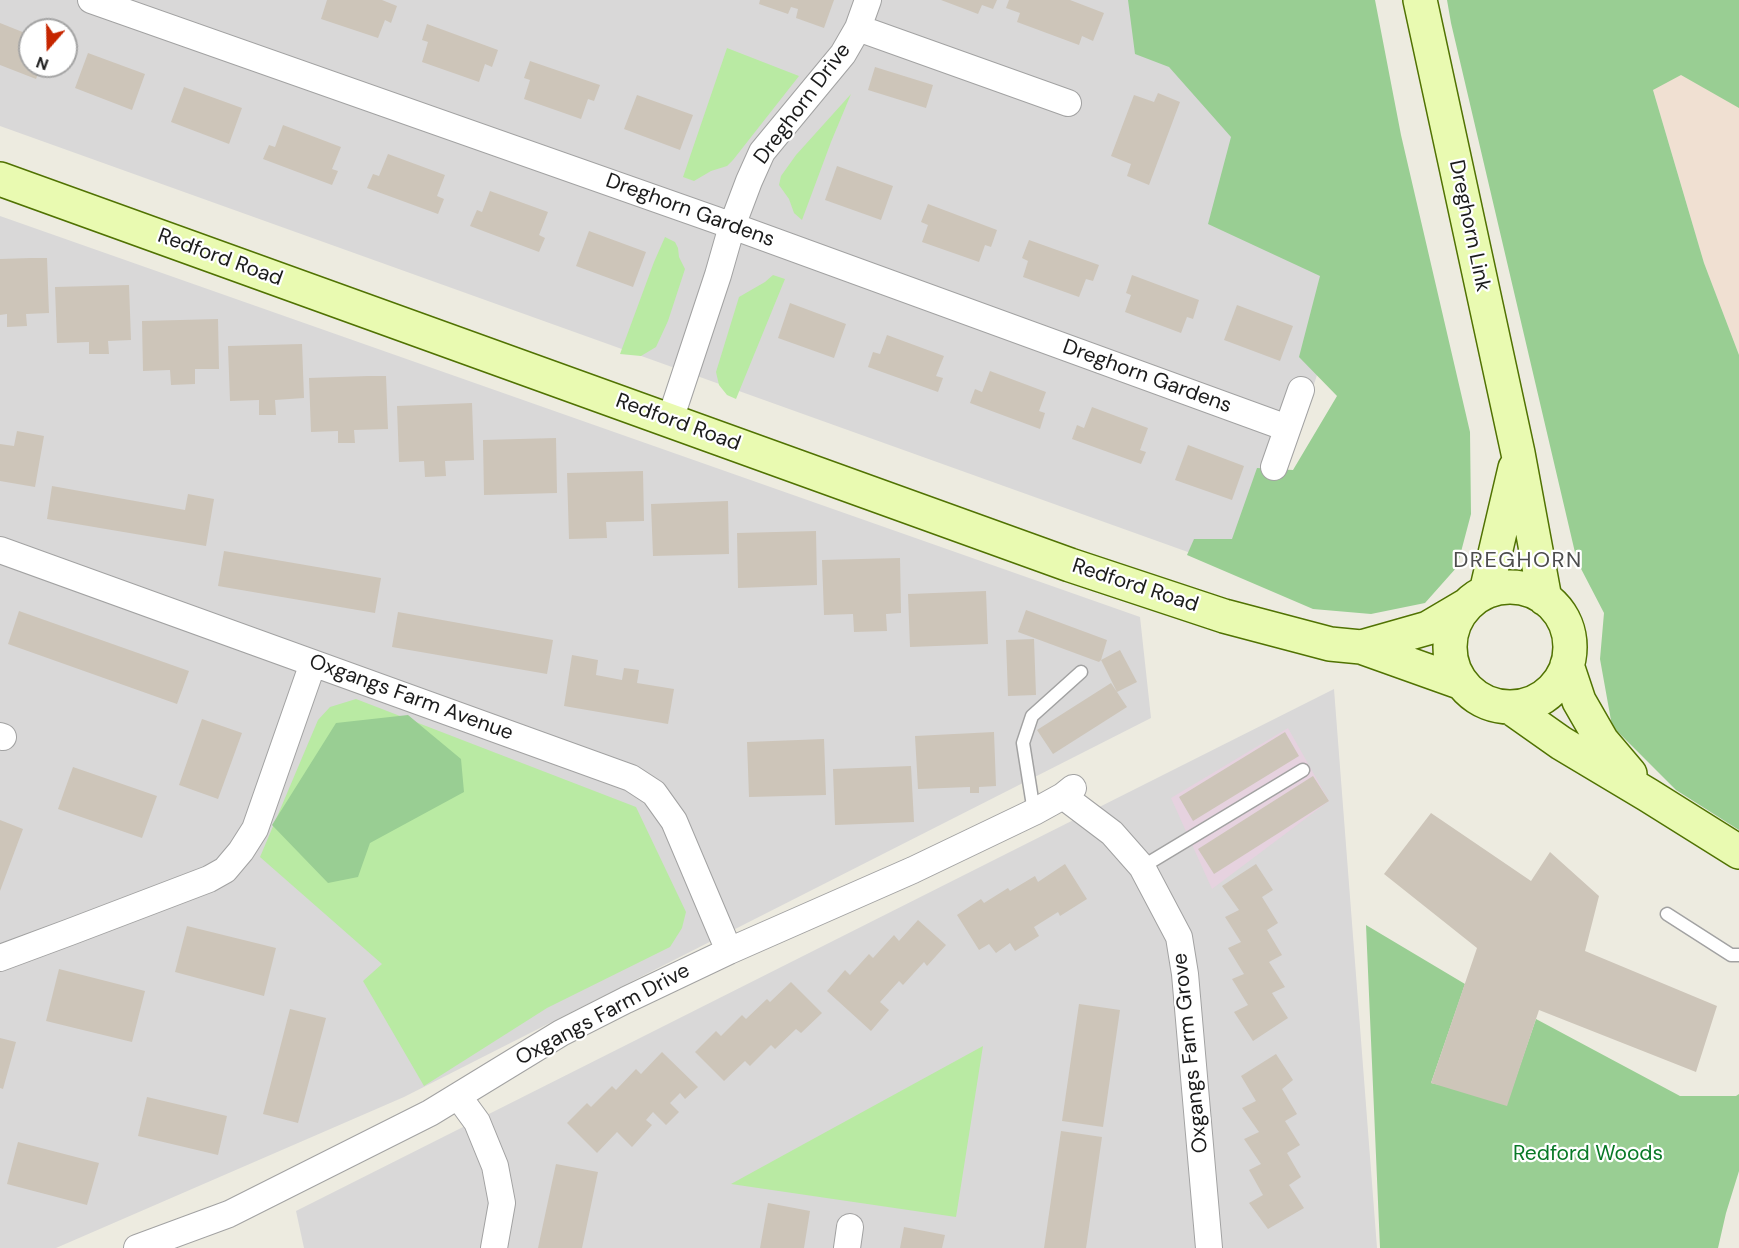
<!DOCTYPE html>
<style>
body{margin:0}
#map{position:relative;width:1739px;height:1248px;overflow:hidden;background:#edebe0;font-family:"DM Sans",sans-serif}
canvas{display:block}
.north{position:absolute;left:18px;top:18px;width:60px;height:60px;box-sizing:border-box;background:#fff;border:2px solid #a4a4a4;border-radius:50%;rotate:200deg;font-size:16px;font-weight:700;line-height:24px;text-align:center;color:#1b1b1b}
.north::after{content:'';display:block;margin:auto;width:21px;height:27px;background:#c62600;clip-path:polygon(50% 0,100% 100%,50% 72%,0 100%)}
</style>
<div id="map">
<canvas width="1739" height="1248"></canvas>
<div class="north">N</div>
</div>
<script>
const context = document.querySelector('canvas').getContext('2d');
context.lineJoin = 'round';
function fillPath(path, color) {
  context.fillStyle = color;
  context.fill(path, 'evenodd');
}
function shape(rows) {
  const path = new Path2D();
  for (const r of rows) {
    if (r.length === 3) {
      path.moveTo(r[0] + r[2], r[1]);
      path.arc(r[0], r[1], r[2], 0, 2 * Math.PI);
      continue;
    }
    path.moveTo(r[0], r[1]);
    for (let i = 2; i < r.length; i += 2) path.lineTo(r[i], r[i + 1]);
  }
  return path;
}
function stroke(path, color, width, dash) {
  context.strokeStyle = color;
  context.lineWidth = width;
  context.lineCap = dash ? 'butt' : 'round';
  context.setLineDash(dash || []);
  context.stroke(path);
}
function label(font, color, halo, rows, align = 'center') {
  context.font = font + ' "DM Sans",sans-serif';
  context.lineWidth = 4.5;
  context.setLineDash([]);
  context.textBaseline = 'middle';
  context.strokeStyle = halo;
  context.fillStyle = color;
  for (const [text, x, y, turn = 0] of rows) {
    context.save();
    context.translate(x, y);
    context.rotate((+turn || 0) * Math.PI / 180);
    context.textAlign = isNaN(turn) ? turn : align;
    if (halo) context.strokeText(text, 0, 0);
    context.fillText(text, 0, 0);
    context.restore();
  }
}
fillPath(shape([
 [0,0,1184,0,1343,295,1252,575,0,126],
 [30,30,66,30,66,66,30,66],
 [0,216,1140,617,1151,718,404,1097,56,1248,0,1248],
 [1334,689,1377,1248,304,1248,296,1211]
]), '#d9d8d8');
fillPath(shape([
 [1288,728,1329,801,1212,889,1171,798]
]), '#e6d2df');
fillPath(shape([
 [1739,0,1739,355,1704,263,1653,90]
]), '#f0e0d2');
fillPath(shape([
 [727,48,799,76,733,160,727,166,711,171,694,181,683,177],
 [851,94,831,142,802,220,794,213,789,199,779,185,781,176,796,155],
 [665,237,675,242,678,248,679,257,685,269,668,321,656,347,641,356,620,354,654,262],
 [773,275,785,279,736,399,727,395,719,385,716,372,739,297,765,282],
 [356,699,636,807,686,912,682,928,670,947,547,1008,424,1086,363,981,382,964,260,857,318,720,330,707],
 [983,1046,956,1217,731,1184,782,1156]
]), '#b9eaa3');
fillPath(shape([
 [1128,0,1375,0,1401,135,1470,432,1471,514,1457,567,1425,603,1371,614,1313,609,1187,555,1194,539,1232,539,1257,468,1293,470,1337,396,1299,357,1320,276,1208,224,1231,137,1169,67,1135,54],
 [1447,0,1739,0,1739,108,1681,75,1653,90,1704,263,1739,355,1739,830,1676,790,1612,726,1600,659,1604,613,1577,561,1451,23],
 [408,715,461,759,464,792,370,843,358,877,328,883,272,825,336,723],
 [1366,925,1465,984,1431,1083,1508,1100,1536,1019,1680,1096,1736,1096,1739,1094,1739,1171,1726,1213,1718,1248,1380,1248]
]), '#99ce93');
fillPath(shape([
 [327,0,382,0,397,6,391,23,385,20,378,38,321,19],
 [760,0,834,0,824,28,796,18,798,9,791,7,788,14,759,4],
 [941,0,997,0,993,9,982,5,978,14],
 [1009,0,1070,0,1104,13,1093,41,1082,36,1079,45,1017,22,1020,13,1006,8],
 [0,23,30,35,30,66,41,66,36,79,0,65],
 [427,24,498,50,492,67,485,64,479,82,422,62,428,42,422,40],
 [88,53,145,74,132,110,75,88],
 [530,61,600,85,594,101,588,99,581,119,524,99,530,80,524,78],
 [875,67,933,85,926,108,868,90],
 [184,87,242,108,229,144,171,122],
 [1158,93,1180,102,1149,185,1127,176,1131,164,1111,156,1134,95,1154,102],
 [637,95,693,115,680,150,624,129],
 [283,125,341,147,332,169,338,171,332,185,263,159,269,145,275,147],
 [388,154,445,175,437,196,444,199,438,214,367,188,373,174,379,176],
 [837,166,893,186,881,220,825,200],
 [490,191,548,212,539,235,545,238,539,252,470,226,477,210,482,212],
 [928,204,997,230,991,247,985,245,979,262,922,242,928,225,921,222],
 [589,231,646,252,633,287,576,266],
 [1029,240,1099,265,1093,281,1086,279,1079,297,1023,277,1028,261,1022,258],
 [31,258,47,258,49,313,26,314,27,326,7,327,7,314,0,315,0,259],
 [1132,275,1199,300,1193,319,1187,317,1181,333,1125,312,1131,295,1126,293],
 [129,285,131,340,108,341,109,354,89,354,89,342,57,343,55,287],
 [790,303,846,324,834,358,778,338],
 [1237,305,1293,326,1280,361,1224,340],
 [218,319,219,369,195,369,195,384,171,385,170,370,143,371,142,321],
 [887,335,944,356,936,376,943,378,938,392,868,367,873,352,880,354],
 [302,344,304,398,275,400,276,415,259,415,259,400,230,401,228,346],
 [990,371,1046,392,1039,411,1045,413,1040,429,970,403,975,389,982,392],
 [368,376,386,376,388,429,354,430,355,443,338,443,338,431,311,432,309,378],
 [472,403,474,460,445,461,446,476,425,477,424,461,399,462,397,406],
 [1092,407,1148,428,1140,450,1146,452,1141,464,1072,439,1077,425,1084,428],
 [17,431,44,436,35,487,0,481,0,444,14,446],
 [556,438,557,493,484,495,483,440],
 [1188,445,1244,466,1232,500,1175,480],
 [643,471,644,521,606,522,607,538,569,539,567,473],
 [52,486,185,510,188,494,214,499,206,546,47,519],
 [728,501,729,554,653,556,651,504],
 [816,531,817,585,738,588,737,533],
 [224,551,381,578,375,613,218,586],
 [900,558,901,613,886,614,887,631,854,632,853,614,824,615,822,560],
 [986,591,988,644,910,647,908,594],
 [1026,610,1107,640,1101,660,1099,662,1018,632],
 [19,611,189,671,177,704,8,644],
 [398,612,553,640,547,674,392,647],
 [1034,639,1036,695,1008,696,1006,640],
 [1120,650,1137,682,1117,692,1127,707,1053,754,1037,730,1111,683,1117,692,1101,660],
 [572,655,598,660,596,675,622,680,624,668,639,670,637,683,674,689,668,724,564,706],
 [202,719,242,733,218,799,179,785],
 [994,732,996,786,979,787,979,793,970,793,970,787,918,789,915,736],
 [1285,732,1299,756,1193,821,1179,797],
 [824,739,826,795,749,797,747,742],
 [911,766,914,822,835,825,833,769],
 [73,767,157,796,142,838,58,809],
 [1313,776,1329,801,1214,874,1198,849],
 [1431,813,1531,881,1550,852,1599,896,1585,951,1717,1006,1696,1072,1539,1010,1507,1106,1431,1083,1477,948,1384,874],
 [0,820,23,829,0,891],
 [1065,864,1087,899,1060,916,1058,912,1034,927,1039,936,1015,951,1010,943,996,953,989,944,979,950,957,915,981,899,984,903,1008,888,1010,891,1035,876,1038,882],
 [1256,864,1273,890,1262,897,1278,923,1267,930,1282,955,1269,962,1285,987,1272,993,1288,1018,1253,1041,1234,1012,1248,1005,1232,979,1244,974,1228,948,1241,942,1225,917,1239,910,1222,886],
 [918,920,946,945,927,966,924,962,903,985,899,981,880,1002,889,1010,871,1031,827,991,845,970,850,975,869,954,873,958,894,935,899,941],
 [187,926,276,948,264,996,175,972],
 [59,969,145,991,132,1042,46,1021],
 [791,982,822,1013,801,1033,796,1029,775,1049,771,1045,750,1066,745,1061,724,1081,695,1052,716,1031,721,1036,742,1015,746,1019,767,999,770,1002],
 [1079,1004,1120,1010,1103,1127,1062,1121],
 [290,1009,326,1018,298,1123,263,1114],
 [0,1038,16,1042,3,1089,0,1088],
 [662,1052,698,1087,685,1099,680,1093,670,1103,679,1112,666,1125,653,1112,646,1120,652,1125,632,1147,617,1132,597,1153,567,1123,587,1103,591,1107,612,1086,616,1090,636,1069,641,1074],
 [1276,1054,1293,1080,1282,1089,1297,1114,1285,1121,1300,1145,1287,1153,1301,1177,1289,1185,1304,1208,1268,1229,1249,1203,1263,1195,1249,1170,1261,1164,1244,1139,1259,1132,1242,1108,1256,1101,1241,1076],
 [147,1097,227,1116,218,1155,138,1136],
 [1061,1131,1102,1137,1086,1248,1044,1248],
 [18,1142,99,1163,87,1205,7,1184],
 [556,1164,598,1172,582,1248,538,1248],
 [768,1203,810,1211,804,1248,760,1248],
 [904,1227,945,1235,942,1248,900,1248]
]), '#cdc5b9');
const lane = shape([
 [1034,812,1023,743,1032,716,1081,672],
 [1142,867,1303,770],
 [1667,914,1731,955,1739,955]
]);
const street = shape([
 [91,0,716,220,1287,428],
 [858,28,1068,103],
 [670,420,718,275,732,226,749,181,762,152,843,54,858,28,868,0],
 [1274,467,1301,390],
 [0,550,631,778,654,793,674,821,729,951],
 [0,736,3,737],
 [1063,796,1112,833,1142,867,1179,937,1185,974,1209,1248],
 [0,958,70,932,209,879,225,870,241,851,255,829,313,663],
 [458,1096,477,1122,495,1166,502,1203,494,1248],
 [137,1248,229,1214,430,1113,561,1033,626,1000,729,951,913,870,1034,812,1063,796,1073,788],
 [847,1248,850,1227]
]);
const secondary = shape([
 [1420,0,1518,453,1545,599],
 [0,179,1070,565,1224,616,1330,644,1361,647,1462,683],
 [1510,647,60],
 [1486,592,1515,468],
 [1361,647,1428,628,1467,605],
 [1567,665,1579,701,1602,741,1630,774],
 [1510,707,1561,743,1648,795,1739,852]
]);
stroke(lane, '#a2a2a2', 15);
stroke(street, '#a2a2a2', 28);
stroke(secondary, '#507202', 36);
stroke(lane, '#fff', 12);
stroke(street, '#fff', 26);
stroke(secondary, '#e9fab1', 33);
label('21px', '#1b1b1b', '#fff', [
 ["Dreghorn Drive",803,104,-53],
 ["Dreghorn Gardens",690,211,20],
 ["Dreghorn Link",1469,226,78],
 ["Redford Road",220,258,20],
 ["Dreghorn Gardens",1147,377,20],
 ["Redford Road",678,423,20],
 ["Redford Road",1135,586,18],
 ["Oxgangs Farm Avenue",411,698,20],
 ["Oxgangs Farm Drive",603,1015,-28],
 ["Oxgangs Farm Grove",1191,1053,-96]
]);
label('21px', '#097927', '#fff', [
 ["Redford Woods",1588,1154]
]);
context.letterSpacing = '1.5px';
label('22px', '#4e4e4e', '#fff', [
 ["DREGHORN",1518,561]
]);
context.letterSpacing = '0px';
</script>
